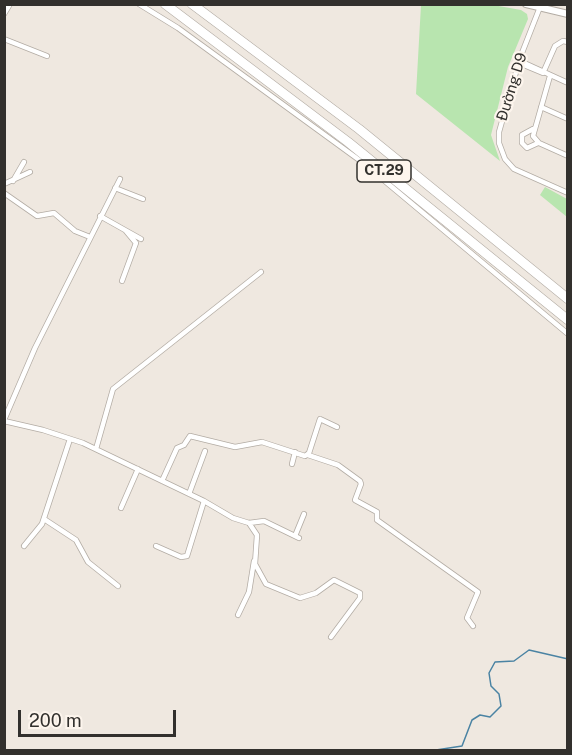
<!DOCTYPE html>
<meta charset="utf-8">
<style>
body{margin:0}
#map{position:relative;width:572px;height:755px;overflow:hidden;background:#efe8e0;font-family:"Public Sans",sans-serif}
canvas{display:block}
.frame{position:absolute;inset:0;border:6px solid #32302d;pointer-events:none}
.scale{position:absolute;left:18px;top:710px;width:158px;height:27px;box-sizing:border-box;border:3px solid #32302d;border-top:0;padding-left:8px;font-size:18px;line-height:21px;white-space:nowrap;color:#32302d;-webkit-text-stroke:4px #fdf5ed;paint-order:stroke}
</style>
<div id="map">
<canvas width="572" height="755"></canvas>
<div class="frame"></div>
<div class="scale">200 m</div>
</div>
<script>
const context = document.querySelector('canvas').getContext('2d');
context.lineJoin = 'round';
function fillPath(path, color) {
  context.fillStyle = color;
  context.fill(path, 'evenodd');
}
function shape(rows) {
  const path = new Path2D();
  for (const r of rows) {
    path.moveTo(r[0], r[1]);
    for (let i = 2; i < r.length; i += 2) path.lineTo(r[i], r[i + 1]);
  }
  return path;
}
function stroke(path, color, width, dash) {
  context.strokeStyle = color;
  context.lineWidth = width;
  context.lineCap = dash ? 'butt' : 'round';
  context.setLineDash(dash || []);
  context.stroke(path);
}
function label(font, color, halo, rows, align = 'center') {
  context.font = font + ' "Public Sans",sans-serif';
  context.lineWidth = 4.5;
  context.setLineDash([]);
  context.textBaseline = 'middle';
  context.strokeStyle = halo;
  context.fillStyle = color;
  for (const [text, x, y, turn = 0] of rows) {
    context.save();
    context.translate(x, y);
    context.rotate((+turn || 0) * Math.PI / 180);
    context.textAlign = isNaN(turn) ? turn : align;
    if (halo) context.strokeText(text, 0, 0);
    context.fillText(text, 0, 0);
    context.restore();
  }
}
fillPath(shape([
 [421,5,493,5,521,10,527,14,528,19,508,67,491,135,500,161,416,94],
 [545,187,567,199,567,217,540,195]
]), '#b8e5af');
stroke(shape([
 [436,750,462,746,472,720,480,715,490,717,501,706,499,694,491,686,489,673,495,662,514,661,529,650,568,659]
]), '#4a83a3', 1.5);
const minor = shape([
 [139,4,178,28,362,162,568,334],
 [540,7,520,58,499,132,499,143,505,159,514,169,568,193],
 [4,14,10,4],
 [4,39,47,56],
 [519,63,522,62,568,83],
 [519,63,543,73],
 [543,73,555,46,563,41,568,42],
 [550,76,533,136,539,143,568,156],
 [541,107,568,119],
 [533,129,522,135,522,143,527,148,538,143],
 [13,181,24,162],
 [4,184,30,172],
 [115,188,143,199],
 [4,193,37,216,54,213,75,231,90,237],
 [100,216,141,239],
 [122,281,136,243,126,231],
 [4,420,35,348,120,179],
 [4,421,43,430,83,443,204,501,233,518,249,523,264,521,299,538],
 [96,449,113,389,261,272],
 [308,455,338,465,360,481,361,484,355,500,377,512,377,520,478,592,467,618,473,626],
 [292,464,295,452],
 [162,481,177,448,184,445,190,436,235,447,262,442,305,456,309,453,320,419,337,427],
 [189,494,205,451],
 [121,508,138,469],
 [44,519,76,540,88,562,118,586],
 [249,523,257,535,255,564,266,584,300,598,316,593,334,580,360,593,360,598,331,637],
 [295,536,304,514],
 [24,546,42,524,70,439],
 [156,546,181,557,187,556,204,501],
 [238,615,249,592,254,561]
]);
const tertiary = shape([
 [526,4,568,14]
]);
const motorway = shape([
 [165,4,348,142,568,320],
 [192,4,359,129,568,299]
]);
stroke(minor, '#b3aca4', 6);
stroke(tertiary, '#b3aca4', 8);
stroke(motorway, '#b3aca4', 10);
stroke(minor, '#fff', 4.5);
stroke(tertiary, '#fff', 6);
stroke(motorway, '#fff', 9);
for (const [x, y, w] of [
 [384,171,54]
]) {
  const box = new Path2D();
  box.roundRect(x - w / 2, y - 11, w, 22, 4.5);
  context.fillStyle = '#fdf5ed';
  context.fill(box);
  stroke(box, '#32302d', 1.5);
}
label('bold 14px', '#32302d', null, [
 ["CT.29",384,171]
]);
label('15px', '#32302d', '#fdf5ed', [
 ["Đường D9",512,87,-73]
]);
</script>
